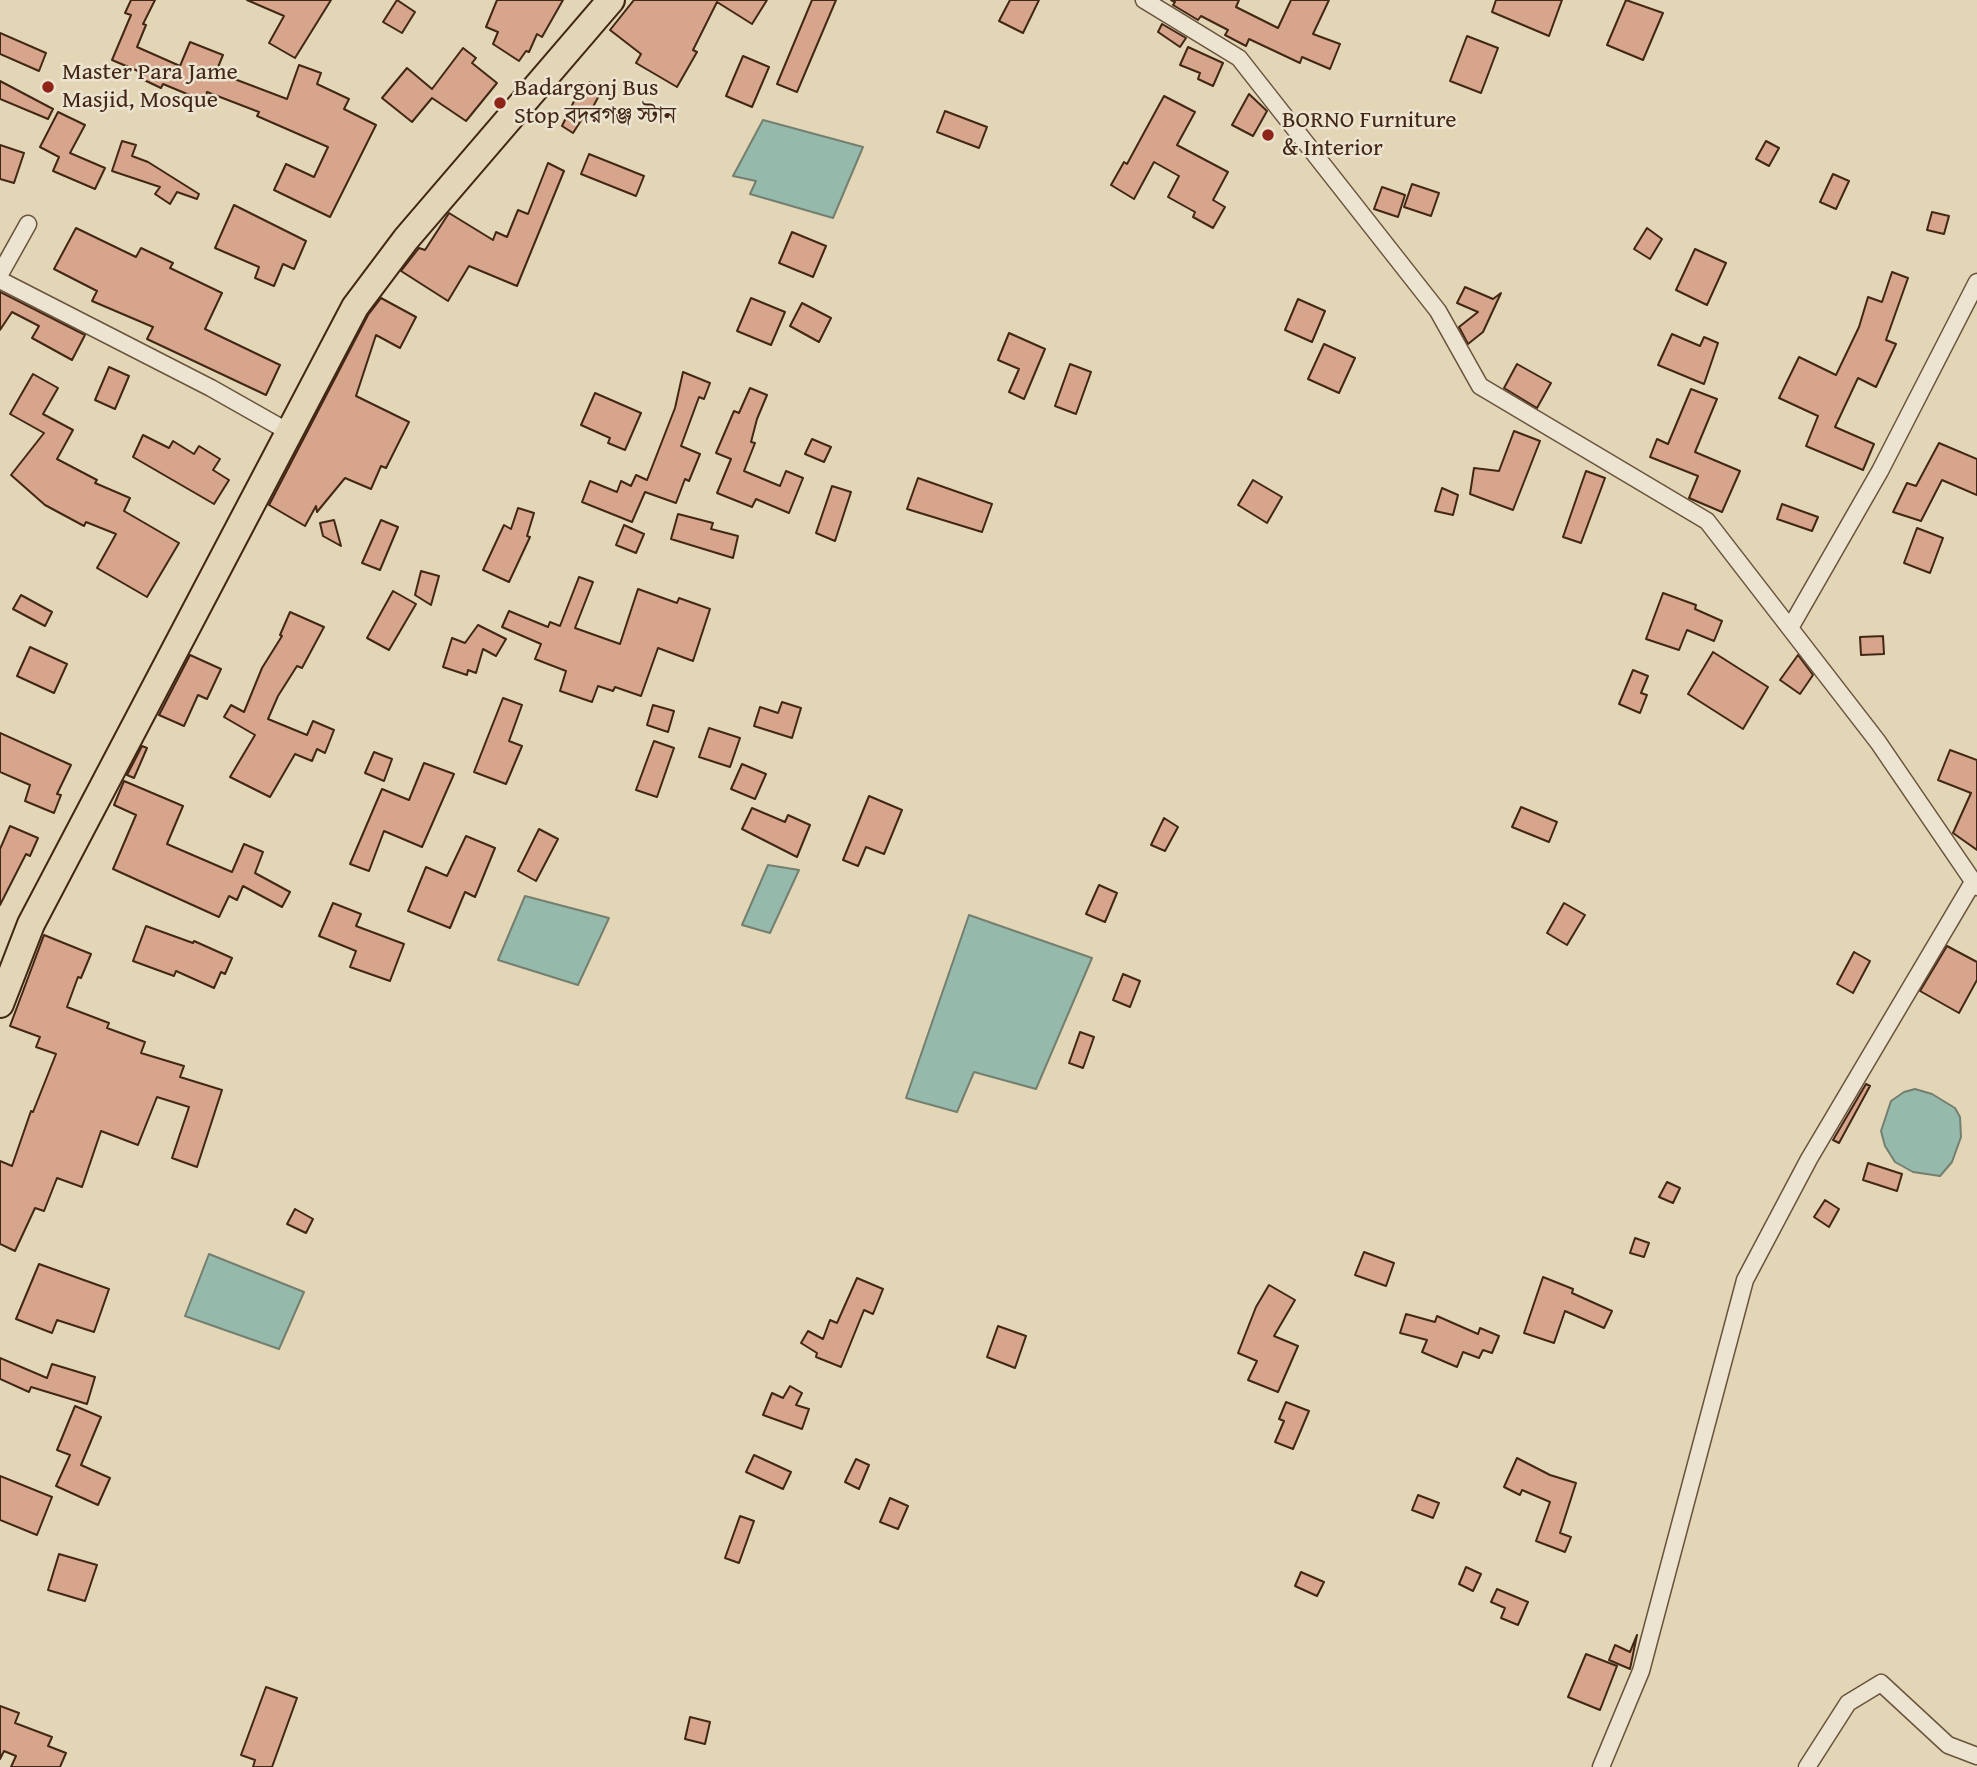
<!DOCTYPE html>
<meta charset="utf-8">
<style>
body{margin:0}
canvas{display:block;background:#e2d6b6}
</style>
<canvas width="1977" height="1767"></canvas>
<script>
const context = document.querySelector('canvas').getContext('2d');
context.lineJoin = 'round';
function fillPath(path, color) {
  context.fillStyle = color;
  context.fill(path, 'evenodd');
}
function shape(rows) {
  const path = new Path2D();
  for (const r of rows) {
    path.moveTo(r[0], r[1]);
    for (let i = 2; i < r.length; i += 2) path.lineTo(r[i], r[i + 1]);
  }
  return path;
}
function stroke(path, color, width, dash) {
  context.strokeStyle = color;
  context.lineWidth = width;
  context.lineCap = dash ? 'butt' : 'round';
  context.setLineDash(dash || []);
  context.stroke(path);
}
function label(font, color, halo, rows, align = 'center') {
  context.font = font + ' "Gentium Book Plus","Noto Serif Bengali",serif';
  context.lineWidth = 5;
  context.setLineDash([]);
  context.textBaseline = 'middle';
  context.strokeStyle = halo;
  context.fillStyle = color;
  for (const [text, x, y, turn = 0] of rows) {
    context.save();
    context.translate(x, y);
    context.rotate((+turn || 0) * Math.PI / 180);
    context.textAlign = isNaN(turn) ? turn : align;
    if (halo) context.strokeText(text, 0, 0);
    context.fillText(text, 0, 0);
    context.restore();
  }
}
const water = shape([
 [763,120,863,147,833,218,750,194,756,181,733,176,763,120],
 [768,865,799,870,770,933,742,925,768,865],
 [525,896,609,918,578,985,498,960,525,896],
 [969,915,1092,958,1036,1089,974,1072,957,1112,906,1098,969,915],
 [1915,1089,1932,1094,1955,1108,1960,1117,1961,1137,1952,1162,1940,1176,1913,1172,1895,1162,1885,1146,1881,1131,1891,1101,1904,1092,1915,1089],
 [209,1254,304,1292,279,1349,185,1316,209,1254]
]);
fillPath(water, '#95b9ab');
stroke(water, '#747f6f', 2);
const building = shape([
 [131,0,155,0,143,24,146,25,137,47,180,66,190,42,223,55,216,72,287,99,299,65,321,73,317,84,349,99,344,109,376,125,330,217,274,190,286,164,314,177,328,147,257,116,259,112,207,92,204,101,163,84,161,88,142,79,145,74,112,60,131,15,125,13,131,0],
 [247,0,331,0,295,58,269,43,284,16,247,0],
 [397,0,415,12,402,33,383,22,397,0],
 [497,0,563,0,542,37,537,34,529,52,526,51,519,61,493,44,498,32,486,27,497,0],
 [634,0,767,0,752,24,717,2,693,50,697,52,677,87,636,63,641,54,610,30,634,0],
 [812,0,836,0,797,92,777,84,812,0],
 [1010,0,1039,0,1023,33,999,21,1010,0],
 [1171,0,1239,0,1236,7,1278,28,1291,0,1329,0,1313,34,1340,44,1330,69,1302,57,1300,63,1249,39,1246,46,1225,35,1228,30,1201,16,1198,20,1173,5,1175,2,1171,0],
 [1496,0,1562,0,1549,36,1492,12,1496,0],
 [1626,0,1663,13,1643,60,1607,45,1626,0],
 [1162,24,1186,38,1180,47,1158,32,1162,24],
 [0,33,46,53,39,71,0,54,0,33],
 [1467,36,1498,48,1481,93,1450,81,1467,36],
 [1188,47,1223,63,1213,86,1198,79,1200,73,1180,65,1188,47],
 [463,48,476,58,472,63,497,83,466,121,432,98,412,122,382,98,407,68,432,89,463,48],
 [743,56,769,67,752,107,726,96,743,56],
 [0,81,53,109,48,119,0,99,0,81],
 [590,82,602,90,587,118,584,116,573,133,562,126,577,95,580,97,590,82],
 [1249,94,1267,111,1253,136,1232,125,1249,94],
 [1164,96,1195,112,1177,145,1228,172,1213,200,1225,207,1213,228,1193,217,1195,212,1168,197,1179,176,1154,162,1134,199,1111,185,1124,162,1127,164,1164,96],
 [945,111,987,127,979,148,937,132,945,111],
 [58,112,85,125,70,153,105,168,95,189,53,171,59,157,40,147,58,112],
 [122,141,136,145,132,156,148,162,199,194,197,199,177,192,170,204,155,194,160,187,112,171,122,141],
 [1766,141,1779,148,1769,166,1756,159,1766,141],
 [0,145,24,153,14,183,0,179,0,145],
 [589,154,644,176,636,196,581,174,589,154],
 [548,163,564,171,517,286,469,266,448,301,401,271,419,248,425,250,449,213,493,240,496,232,507,237,518,210,528,214,548,163],
 [1833,174,1849,181,1836,209,1820,202,1833,174],
 [1412,184,1439,193,1431,216,1404,207,1412,184],
 [1382,187,1405,195,1398,217,1374,209,1382,187],
 [234,205,306,241,294,269,283,264,274,286,255,278,259,267,215,248,234,205],
 [1932,212,1949,216,1944,234,1927,230,1932,212],
 [76,228,136,257,141,248,173,263,170,268,222,293,205,329,280,365,266,395,147,339,153,327,92,301,97,291,54,269,76,228],
 [1647,228,1662,239,1650,259,1634,249,1647,228],
 [792,232,826,246,813,277,779,263,792,232],
 [1695,249,1726,263,1707,305,1676,290,1695,249],
 [1892,272,1908,278,1886,340,1896,344,1876,387,1858,378,1835,427,1874,444,1863,470,1806,446,1818,416,1779,398,1799,357,1836,375,1859,327,1868,297,1882,302,1892,272],
 [1465,287,1493,299,1501,293,1483,332,1468,344,1459,327,1478,312,1457,303,1465,287],
 [0,292,85,335,72,360,32,338,39,326,12,312,0,330,0,292],
 [381,298,416,317,400,348,376,335,356,396,409,422,386,468,381,466,371,489,345,478,317,512,316,506,305,526,269,505,368,315,381,298],
 [751,298,785,312,771,345,737,331,751,298],
 [1298,299,1325,311,1312,342,1285,330,1298,299],
 [802,303,831,318,819,342,790,326,802,303],
 [1009,333,1045,349,1024,399,1009,392,1019,369,998,360,1009,333],
 [1672,334,1700,346,1704,337,1718,343,1704,384,1658,365,1672,334],
 [1324,344,1355,358,1339,393,1308,379,1324,344],
 [1070,364,1091,372,1076,414,1055,406,1070,364],
 [1517,364,1551,383,1537,408,1504,388,1517,364],
 [109,367,129,376,115,409,95,400,109,367],
 [683,372,710,383,704,399,699,397,681,446,700,454,689,481,685,479,676,503,645,492,632,522,582,502,590,481,617,492,621,481,631,486,636,475,647,480,675,408,683,372],
 [33,374,58,388,43,414,73,430,57,459,97,480,95,483,130,498,124,511,179,543,147,597,97,568,116,534,86,522,84,526,45,505,11,475,44,433,10,414,33,374],
 [750,388,767,395,757,419,751,442,755,443,744,471,780,486,786,471,803,478,789,513,756,499,752,507,717,493,731,459,716,453,734,411,739,413,750,388],
 [1691,389,1717,399,1695,452,1740,471,1722,512,1689,498,1698,476,1650,457,1657,439,1668,444,1691,389],
 [595,393,641,413,625,450,608,443,610,438,581,425,595,393],
 [1514,431,1540,441,1513,510,1470,494,1474,468,1499,471,1514,431],
 [143,435,169,448,173,441,194,454,199,446,220,459,213,470,229,480,214,504,133,457,143,435],
 [812,439,831,447,824,462,805,454,812,439],
 [1939,443,1977,459,1977,495,1942,480,1921,521,1893,512,1907,483,1916,486,1939,443],
 [1586,471,1605,478,1581,543,1563,537,1586,471],
 [918,478,992,504,982,532,907,509,918,478],
 [1253,480,1282,497,1267,523,1238,505,1253,480],
 [832,486,851,492,835,541,816,533,832,486],
 [1442,488,1458,495,1453,515,1435,511,1442,488],
 [1782,504,1818,517,1812,531,1777,519,1782,504],
 [518,508,534,513,527,536,530,537,509,582,483,570,504,525,511,529,518,508],
 [678,514,713,523,711,529,738,536,733,558,671,539,678,514],
 [334,520,341,546,323,536,320,523,334,520],
 [381,520,398,527,380,570,362,563,381,520],
 [624,525,644,534,636,553,616,545,624,525],
 [1917,528,1943,538,1930,573,1904,563,1917,528],
 [421,571,439,576,431,605,415,595,421,571],
 [579,577,593,582,575,628,620,644,638,589,677,603,679,598,710,609,693,661,658,648,641,696,615,687,613,691,598,686,592,702,560,691,566,671,535,659,541,644,502,627,509,611,548,627,550,622,560,626,579,577],
 [393,591,416,604,389,650,367,638,393,591],
 [1663,593,1696,605,1695,609,1722,621,1714,641,1687,630,1679,650,1646,639,1663,593],
 [21,595,52,612,45,626,13,609,21,595],
 [290,612,324,627,302,668,297,666,278,696,268,719,307,735,313,721,334,730,325,753,317,749,312,761,295,754,270,797,230,777,255,735,224,717,231,705,244,712,262,668,282,636,280,635,290,612],
 [478,625,506,639,496,656,483,649,476,673,468,670,467,675,443,667,452,638,465,643,478,625],
 [1883,636,1884,654,1861,655,1860,637,1883,636],
 [30,647,67,664,54,693,17,676,30,647],
 [1713,652,1768,687,1743,729,1688,694,1713,652],
 [190,655,221,669,207,699,198,695,184,726,159,715,190,655],
 [1798,655,1813,675,1800,694,1780,680,1798,655],
 [1633,670,1648,676,1641,693,1647,695,1640,713,1619,704,1633,670],
 [503,698,522,705,509,741,522,746,506,784,474,772,503,698],
 [782,702,801,708,792,738,754,726,760,707,778,713,782,702],
 [653,705,674,711,668,732,647,725,653,705],
 [709,728,740,738,730,767,699,757,709,728],
 [0,733,71,765,57,794,61,795,54,813,25,801,30,785,0,772,0,733],
 [654,741,674,748,657,797,636,790,654,741],
 [142,746,147,748,134,778,127,775,142,746],
 [1950,750,1977,760,1977,850,1953,833,1971,793,1938,780,1950,750],
 [374,752,392,759,384,781,365,773,374,752],
 [424,763,454,774,422,847,384,831,369,871,350,864,382,789,409,800,424,763],
 [742,764,766,774,755,799,731,789,742,764],
 [124,781,183,806,167,844,232,872,244,844,263,852,255,873,290,892,282,907,243,886,237,900,229,896,219,917,113,869,136,815,114,805,124,781],
 [869,796,902,810,884,854,866,847,858,866,843,860,869,796],
 [1521,807,1557,822,1549,842,1512,827,1521,807],
 [752,808,785,822,788,815,810,825,797,857,742,829,752,808],
 [1164,818,1178,827,1165,851,1151,845,1164,818],
 [10,826,38,838,30,856,26,854,0,905,0,849,10,826],
 [539,829,558,839,536,881,518,871,539,829],
 [466,836,495,848,475,897,465,892,450,928,408,911,426,867,447,876,466,836],
 [1099,885,1117,893,1105,922,1086,914,1099,885],
 [333,903,361,914,356,926,404,944,390,981,350,967,356,951,319,936,333,903],
 [1564,903,1585,915,1567,945,1547,933,1564,903],
 [146,926,193,943,194,941,232,958,225,974,221,972,214,988,176,971,174,976,133,961,146,926],
 [44,935,91,954,81,978,78,977,67,1007,109,1023,107,1028,145,1042,141,1053,184,1066,180,1077,222,1090,197,1167,172,1158,189,1107,157,1097,138,1145,101,1131,82,1187,57,1178,44,1211,35,1208,15,1251,0,1244,0,1161,12,1166,31,1111,33,1112,56,1054,36,1047,40,1037,10,1026,44,935],
 [1947,946,1977,962,1977,980,1959,1013,1920,991,1947,946],
 [1854,952,1870,961,1853,993,1837,984,1854,952],
 [1123,974,1140,981,1130,1007,1113,1000,1123,974],
 [1080,1032,1094,1037,1083,1068,1069,1063,1080,1032],
 [1866,1084,1870,1086,1839,1143,1833,1140,1866,1084],
 [1868,1163,1902,1174,1897,1191,1863,1180,1868,1163],
 [1667,1182,1680,1188,1673,1203,1659,1197,1667,1182],
 [1825,1200,1839,1209,1829,1227,1814,1217,1825,1200],
 [295,1209,313,1219,306,1233,287,1224,295,1209],
 [1635,1238,1649,1243,1644,1257,1630,1253,1635,1238],
 [1364,1252,1394,1263,1386,1286,1355,1275,1364,1252],
 [39,1264,109,1289,94,1332,57,1320,52,1333,16,1319,39,1264],
 [1543,1277,1573,1289,1572,1293,1612,1311,1604,1328,1565,1311,1554,1343,1524,1333,1543,1277],
 [857,1278,883,1289,873,1314,864,1310,841,1367,816,1357,817,1353,801,1343,808,1331,823,1339,830,1320,837,1323,857,1278],
 [1269,1285,1295,1300,1274,1336,1298,1346,1278,1392,1248,1380,1257,1361,1238,1353,1256,1307,1269,1285],
 [1406,1314,1435,1322,1437,1316,1478,1334,1480,1328,1499,1336,1492,1353,1483,1350,1479,1358,1463,1352,1457,1367,1422,1352,1427,1340,1400,1333,1406,1314],
 [998,1326,1026,1336,1015,1368,987,1357,998,1326],
 [0,1358,47,1378,52,1364,95,1377,87,1404,31,1387,29,1392,0,1379,0,1358],
 [790,1386,802,1393,796,1405,809,1409,802,1429,763,1415,772,1393,783,1398,790,1386],
 [1286,1402,1309,1411,1293,1449,1275,1442,1284,1421,1279,1419,1286,1402],
 [75,1406,101,1417,81,1465,110,1478,98,1505,56,1486,70,1455,57,1450,75,1406],
 [754,1455,791,1472,783,1489,746,1472,754,1455],
 [1517,1458,1550,1475,1576,1483,1560,1533,1571,1537,1565,1552,1536,1541,1550,1502,1522,1490,1520,1495,1504,1487,1517,1458],
 [856,1459,869,1465,859,1489,845,1482,856,1459],
 [0,1476,52,1497,37,1535,0,1520,0,1476],
 [1418,1495,1439,1503,1433,1518,1412,1510,1418,1495],
 [890,1498,908,1506,898,1529,880,1522,890,1498],
 [740,1516,754,1521,739,1563,725,1558,740,1516],
 [59,1554,97,1565,85,1601,48,1590,59,1554],
 [1466,1567,1481,1574,1473,1591,1459,1584,1466,1567],
 [1301,1572,1324,1582,1317,1596,1295,1586,1301,1572],
 [1497,1589,1528,1602,1518,1625,1501,1618,1505,1608,1491,1602,1497,1589],
 [1637,1635,1630,1669,1609,1660,1615,1645,1630,1652,1637,1635],
 [1586,1654,1617,1666,1600,1710,1568,1697,1586,1654],
 [266,1687,297,1698,272,1767,253,1767,255,1760,241,1755,266,1687],
 [0,1706,19,1713,15,1723,52,1737,48,1746,66,1753,60,1767,11,1767,16,1756,4,1751,0,1759,0,1706],
 [690,1717,710,1722,705,1744,685,1739,690,1717]
]);
fillPath(building, '#d6a58b');
stroke(building, '#422714', 2);
const street = shape([
 [1144,0,1239,58,1438,311,1480,386,1707,521,1878,742,1977,887],
 [0,274,28,224],
 [0,280,211,388,287,431],
 [1790,628,1880,471,1977,282],
 [1601,1767,1641,1671,1745,1280,1809,1159,1973,882],
 [1807,1767,1848,1703,1881,1683,1948,1745,1977,1756]
]);
const primary = shape([
 [0,1004,31,924,355,307,406,239,611,0]
]);
stroke(street, '#6a533c', 19);
stroke(primary, '#422714', 30);
stroke(street, '#ece4d0', 16);
stroke(primary, '#e2d6b6', 26);
for (const [x, y, r, color] of [
 [48,87,7,"#8f2418"],
 [500,103,7,"#8f2418"],
 [1268,135,7,"#8f2418"]
]) {
  const dot = new Path2D();
  dot.arc(x, y, r, 0, 2 * Math.PI);
  context.fillStyle = color;
  context.fill(dot);
  stroke(dot, '#ece4d0', 2.5);
}
label('24px', '#422714', '#ece4d0', [
 ["Master Para Jame",62,73],
 ["Masjid, Mosque",62,101],
 ["Badargonj Bus",514,89],
 ["Stop বদরগঞ্জ স্টান",514,117],
 ["BORNO Furniture",1282,121],
 ["& Interior",1282,149]
], 'left');
</script>
